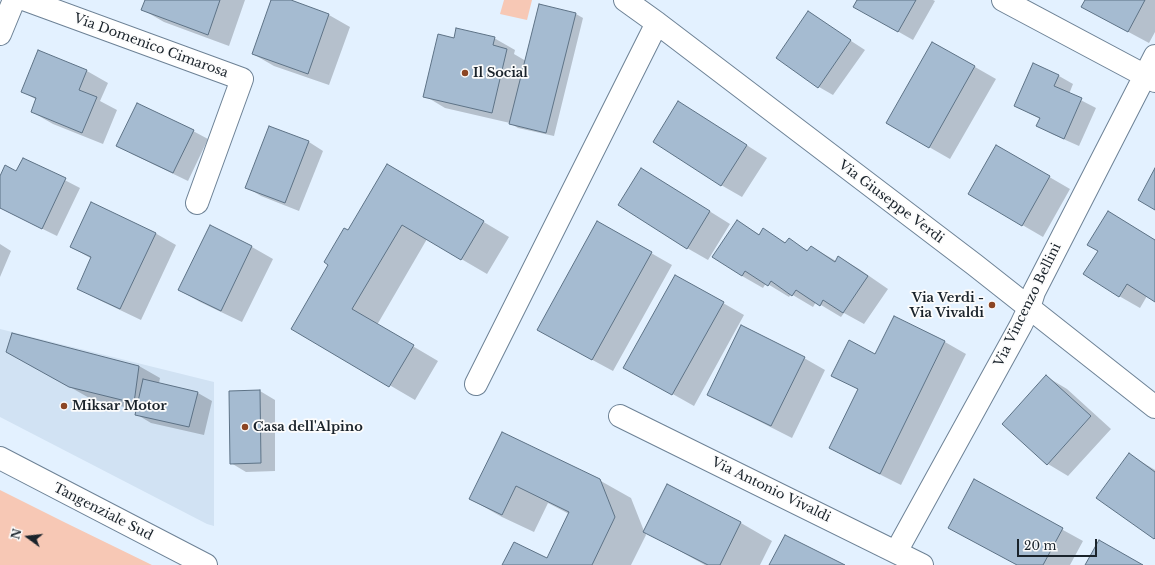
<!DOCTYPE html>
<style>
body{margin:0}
#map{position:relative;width:1155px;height:565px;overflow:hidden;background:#e3f1ff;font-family:"Libre Baskerville",serif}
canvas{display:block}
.north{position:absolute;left:8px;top:517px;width:40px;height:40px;-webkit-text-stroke:3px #fcfcfc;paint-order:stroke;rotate:285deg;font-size:11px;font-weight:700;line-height:16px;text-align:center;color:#1a232b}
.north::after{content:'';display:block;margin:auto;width:14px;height:18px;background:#1a232b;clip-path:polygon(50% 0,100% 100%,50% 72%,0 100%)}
.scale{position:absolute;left:1017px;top:539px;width:80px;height:18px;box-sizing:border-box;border:2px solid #1a232b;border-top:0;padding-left:5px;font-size:12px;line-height:14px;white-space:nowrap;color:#1a232b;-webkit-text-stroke:3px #fcfcfc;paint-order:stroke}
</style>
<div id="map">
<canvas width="1155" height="565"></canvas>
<div class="north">N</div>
<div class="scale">20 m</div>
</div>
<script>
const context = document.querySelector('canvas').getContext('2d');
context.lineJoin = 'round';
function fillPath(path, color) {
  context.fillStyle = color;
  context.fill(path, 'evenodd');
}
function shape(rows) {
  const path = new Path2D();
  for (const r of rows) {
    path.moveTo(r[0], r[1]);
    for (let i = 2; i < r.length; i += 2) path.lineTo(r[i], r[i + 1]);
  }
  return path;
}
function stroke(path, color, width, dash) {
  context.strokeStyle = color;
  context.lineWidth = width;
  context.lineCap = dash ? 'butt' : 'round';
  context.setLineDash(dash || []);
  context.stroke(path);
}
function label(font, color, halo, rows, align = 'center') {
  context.font = font + ' "Libre Baskerville",serif';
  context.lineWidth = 3.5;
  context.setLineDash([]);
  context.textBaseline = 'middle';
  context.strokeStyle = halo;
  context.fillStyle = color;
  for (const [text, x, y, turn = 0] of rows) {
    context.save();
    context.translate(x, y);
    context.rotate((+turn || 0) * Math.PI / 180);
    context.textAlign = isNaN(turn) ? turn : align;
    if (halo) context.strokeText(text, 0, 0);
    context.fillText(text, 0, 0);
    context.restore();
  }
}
fillPath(shape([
 [0,329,214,382,214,526,207,524,0,417]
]), '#d1e2f3');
fillPath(shape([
 [504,0,532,0,527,20,500,14],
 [0,490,66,523,152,565,0,565]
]), '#f7c8b5');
fillPath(shape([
 [146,0,245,0,229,46,164,22,143,10],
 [272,0,288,0,329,15,350,27,329,85,274,66,253,54],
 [859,0,933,0,935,1,913,40,855,7],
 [1086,0,1155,0,1155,32,1149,43,1082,7],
 [808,13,865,50,833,95,819,87],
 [576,14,583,18,554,136,518,128,510,123,445,108,425,96,455,39,494,38,515,50,514,54,526,61],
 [933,43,996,79,950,159,887,123],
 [39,51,87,71,108,83,100,101,117,110,103,144,53,124,32,112,37,100,23,92],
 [1059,76,1073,84,1069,94,1096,108,1079,146,1052,134,1037,126,1040,119,1015,106],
 [699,115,767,158,742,197,721,185],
 [269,127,309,142,323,151,299,211,261,196,246,187],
 [193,131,208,139,188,181,132,154,117,145],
 [996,146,1070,189,1043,237,969,194],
 [24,159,80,188,57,236,0,208,0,178,17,172],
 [642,169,730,224,708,260,687,248],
 [413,180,509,237,487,274,427,239,377,325,438,361,415,400,292,328,349,232],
 [1109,212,1155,240,1155,301,1147,296,1140,308,1119,296,1099,251],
 [737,221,760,235,764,230,786,243,789,240,809,251,812,247,836,261,839,257,859,269,888,289,864,324,844,313,841,317,816,302,813,307,791,294,789,297,766,283,763,288,742,276],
 [210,226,252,247,273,259,242,322,200,302,179,290],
 [155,233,176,245,141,320,99,300,78,288,92,259,71,247],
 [0,244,11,251,0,277],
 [651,253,672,265,613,371,559,342],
 [723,303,744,315,694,406,646,379],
 [895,317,945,342,966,354,901,485,851,460,830,448,859,390,832,375,876,355],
 [804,358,825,370,792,438,729,406,708,394],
 [28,363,139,366,160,378,159,383,198,393,212,401,204,435,151,423,136,414,137,410,91,399],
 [1047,377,1067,389,1111,429,1068,476,1048,464],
 [260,391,275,400,275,471,246,472,231,463,230,392],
 [502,433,599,480,631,498,644,531,667,486,741,523,772,541,760,565,705,565,645,532,646,535,631,565,503,565,547,559,569,514,548,503,534,532,502,517,470,499],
 [1129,454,1155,470,1155,539,1098,498],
 [974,481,1083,541,1070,565,1018,565]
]), '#0003');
const building = shape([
 [145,0,220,0,208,35,141,10,145,0],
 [271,0,291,0,329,14,308,74,252,54,271,0],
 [857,0,916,0,898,32,853,7,857,0],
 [1085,0,1145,0,1128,32,1081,7,1085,0],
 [539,4,576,13,546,133,509,124,539,4],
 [808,11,851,40,818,88,776,58,808,11],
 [456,28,495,37,493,45,507,49,492,113,423,97,438,34,454,38,456,28],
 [932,42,975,66,929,148,886,123,932,42],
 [38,50,87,70,79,90,97,97,82,133,31,112,36,98,21,92,38,50],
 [1033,63,1059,75,1054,86,1082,98,1064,139,1036,126,1040,118,1014,106,1033,63],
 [678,101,747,145,721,186,653,142,678,101],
 [137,103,194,130,173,173,116,146,137,103],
 [269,126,309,141,285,203,245,188,269,126],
 [996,145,1050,176,1022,226,968,194,996,145],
 [23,158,66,178,42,229,0,208,0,176,5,165,16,171,23,158],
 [387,164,484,221,461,260,402,225,352,309,414,345,389,387,291,329,328,265,324,262,344,228,348,230,387,164],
 [641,168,710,211,687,249,618,205,641,168],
 [1155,168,1155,210,1138,200,1155,168],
 [91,202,156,233,120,309,77,289,91,257,70,247,91,202],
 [1108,211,1155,240,1155,302,1127,284,1119,297,1083,274,1098,251,1087,245,1108,211],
 [737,220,759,235,763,228,785,243,789,238,807,251,811,246,835,262,838,256,868,276,843,313,823,300,820,306,796,290,792,296,771,281,768,286,745,271,742,276,712,257,737,220],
 [597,221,652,252,592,360,537,330,597,221],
 [210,225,252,246,221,311,178,290,210,225],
 [675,275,724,302,672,395,623,368,675,275],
 [894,316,945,341,880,474,829,448,858,389,831,376,849,340,875,354,894,316],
 [741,325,805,357,771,426,707,395,741,325],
 [12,333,139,366,134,403,69,387,6,352,12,333],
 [1046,375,1091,416,1047,465,1002,424,1046,375],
 [143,379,198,392,189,427,135,415,143,379],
 [260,390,261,463,230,464,229,391,260,390],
 [502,432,600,479,615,517,592,565,502,565,514,542,547,558,569,512,516,486,502,515,469,499,502,432],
 [1129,453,1155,472,1155,538,1154,539,1096,498,1129,453],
 [974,479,1063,528,1043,565,1017,565,948,528,974,479],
 [667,484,741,522,720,565,708,565,643,532,667,484],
 [785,535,845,565,769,565,785,535],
 [1099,540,1143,565,1085,565,1099,540]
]);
fillPath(building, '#a5bbd1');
stroke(building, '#5d7286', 1);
const street = shape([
 [26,0,242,79,197,203],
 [625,0,657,23,975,265,1155,407],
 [1003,0,1155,81],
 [0,34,14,0],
 [476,384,657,23],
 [620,416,922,565],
 [896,552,1021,325,1029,308,1034,292,1155,56]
]);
const highway = shape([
 [0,458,206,565]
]);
stroke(street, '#6d8296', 24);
stroke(highway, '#6d8296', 24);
stroke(street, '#fff', 22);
stroke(highway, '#fff', 22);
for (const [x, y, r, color] of [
 [465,73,4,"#8c4523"],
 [992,305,4,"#8c4523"],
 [64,406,4,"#8c4523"],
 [245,427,4,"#8c4523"]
]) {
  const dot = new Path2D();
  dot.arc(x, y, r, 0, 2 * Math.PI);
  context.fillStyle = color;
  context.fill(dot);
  stroke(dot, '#fcfcfc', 1.5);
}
label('13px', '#1a232b', '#fcfcfc', [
 ["Via Domenico Cimarosa",151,46,20],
 ["Via Giuseppe Verdi",891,202,37],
 ["Via Vincenzo Bellini",1028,305,-64],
 ["Via Antonio Vivaldi",771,490,26],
 ["Tangenziale Sud",103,512,27]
]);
label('bold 13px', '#1a232b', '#fcfcfc', [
 ["Il Social",473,73],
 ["Via Verdi -",984,298,"right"],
 ["Via Vivaldi",984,313,"right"],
 ["Miksar Motor",72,406],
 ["Casa dell'Alpino",253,427]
], 'left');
</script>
